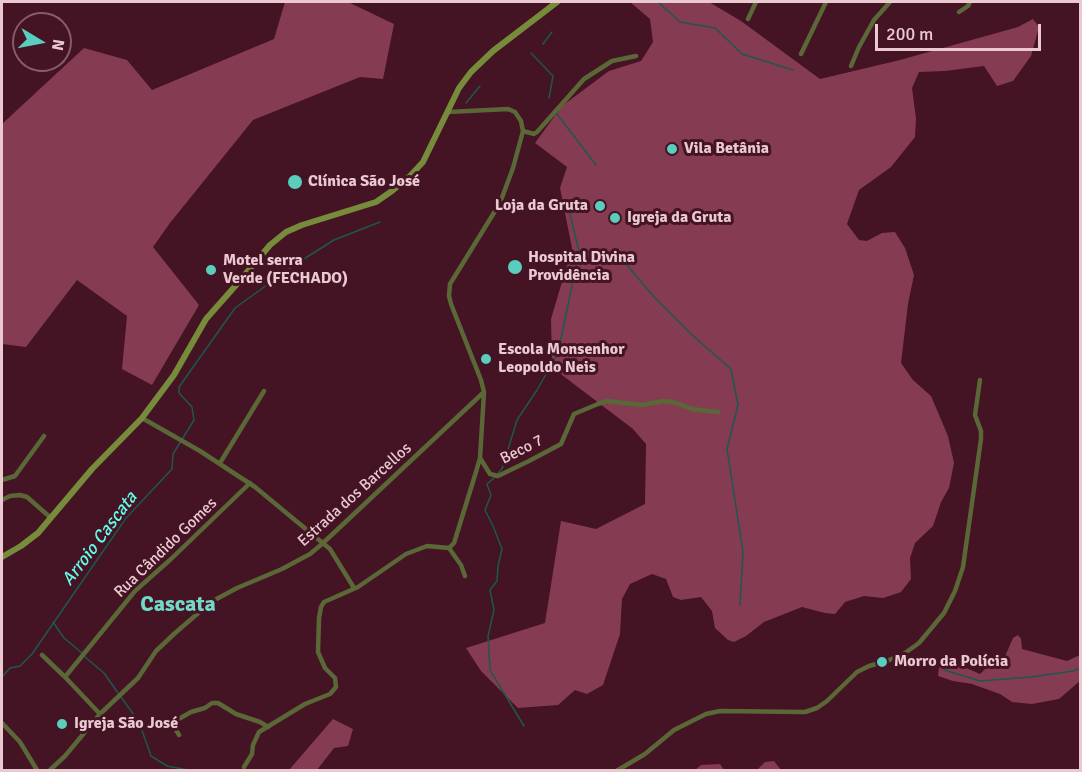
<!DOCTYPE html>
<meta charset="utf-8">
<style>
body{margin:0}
#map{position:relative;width:1082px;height:772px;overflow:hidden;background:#441324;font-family:Signika,sans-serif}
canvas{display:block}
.frame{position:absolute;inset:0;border:3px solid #eac9d1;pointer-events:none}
.north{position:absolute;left:12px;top:12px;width:60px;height:60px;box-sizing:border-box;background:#441324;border:2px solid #865c69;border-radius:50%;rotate:100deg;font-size:16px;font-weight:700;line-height:24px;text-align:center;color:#eac9d1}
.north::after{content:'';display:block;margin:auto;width:21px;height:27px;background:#5acebd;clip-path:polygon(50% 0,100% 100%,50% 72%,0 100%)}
.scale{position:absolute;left:875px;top:24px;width:166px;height:27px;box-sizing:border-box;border:3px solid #eac9d1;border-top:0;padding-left:8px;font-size:18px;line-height:21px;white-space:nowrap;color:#eac9d1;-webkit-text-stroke:4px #441324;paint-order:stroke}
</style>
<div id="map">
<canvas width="1082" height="772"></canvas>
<div class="frame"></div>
<div class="north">N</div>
<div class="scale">200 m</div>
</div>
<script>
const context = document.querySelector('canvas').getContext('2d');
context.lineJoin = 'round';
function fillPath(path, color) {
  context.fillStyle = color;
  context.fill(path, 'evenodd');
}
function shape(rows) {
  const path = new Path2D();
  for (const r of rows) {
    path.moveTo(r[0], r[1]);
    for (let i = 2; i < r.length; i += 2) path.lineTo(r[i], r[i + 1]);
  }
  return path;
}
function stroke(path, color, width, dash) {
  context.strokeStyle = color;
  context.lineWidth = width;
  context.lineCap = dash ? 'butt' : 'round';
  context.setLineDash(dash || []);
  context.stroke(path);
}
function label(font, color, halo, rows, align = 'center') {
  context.font = font + ' Signika,sans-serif';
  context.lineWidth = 6;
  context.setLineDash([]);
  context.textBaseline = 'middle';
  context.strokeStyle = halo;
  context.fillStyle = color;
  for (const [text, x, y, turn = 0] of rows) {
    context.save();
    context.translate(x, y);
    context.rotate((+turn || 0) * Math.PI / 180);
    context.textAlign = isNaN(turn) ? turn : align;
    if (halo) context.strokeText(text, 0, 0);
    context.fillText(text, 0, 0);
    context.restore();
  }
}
fillPath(shape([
 [285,2,348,2,394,24,383,79,360,77,253,120,170,223,153,247,199,305,152,385,122,369,127,316,77,280,26,347,2,344,2,124,84,48,127,60,152,90,274,39],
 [630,2,709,2,741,21,820,79,900,60,1018,27,1033,19,1039,27,1031,56,1013,81,997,86,984,66,945,71,919,72,912,88,916,119,915,137,891,167,859,190,847,224,859,240,867,241,882,233,895,232,905,248,914,275,908,304,901,363,913,380,931,396,948,436,954,463,949,488,941,502,933,526,915,543,910,558,911,579,901,592,883,598,864,596,845,602,835,614,825,613,802,607,764,622,746,636,734,642,728,640,715,628,712,611,701,597,681,600,673,597,666,579,652,574,630,584,622,599,620,634,603,685,587,694,575,690,558,705,518,708,481,671,466,648,545,623,561,521,596,529,645,504,646,444,633,429,562,375,552,362,551,319,572,248,560,188,567,167,535,143,562,106,609,71,641,61,653,42,650,19],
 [1018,635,1021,639,1022,649,1067,661,1080,655,1080,681,1059,699,1032,704,1012,702,1000,694,972,684,953,681,938,676,939,667,955,663,980,674,987,667,1003,661,1013,638],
 [333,719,353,729,348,746,334,748,317,770,289,770],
 [774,761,781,770,757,770,765,762],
 [720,764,724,770,695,770,701,765]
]), '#853c53');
stroke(shape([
 [658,2,680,22,715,28,742,54,793,70],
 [543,44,552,32],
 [531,53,553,76,549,98],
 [466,103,480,86],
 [557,114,596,165],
 [622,259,654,297,691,334,731,369,738,405,727,449,743,552,740,605],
 [498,473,502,469,517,420,537,390,558,353,579,252,570,214,574,206],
 [495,477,487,484,491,495,485,510,493,526,502,549,498,566,497,581,490,590,494,610,488,636,490,670,524,726],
 [53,622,64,638,82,653],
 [85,657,104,673,118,693],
 [944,670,980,681,1031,677,1073,671,1080,668],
 [2,677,10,668,20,666,32,654,126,518,172,469,173,454,194,420,192,407,179,393,179,387,235,308,296,264,334,240,380,222],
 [121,697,139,722,151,756,167,766,188,770]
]), '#1d584f', 1.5);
stroke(shape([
 [959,12,968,6,970,2],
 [748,19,756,2],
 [801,54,826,2],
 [851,66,859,47,874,20,890,2],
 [523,131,534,134,537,132,584,79,612,61,636,56],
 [142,418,200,451,255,487,330,549,354,588],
 [480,458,490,474,498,476,529,461,561,444,574,414,598,404,607,401,642,405,663,401,673,402,692,409,718,412],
 [220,463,264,391],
 [2,480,15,476,44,436],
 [2,500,10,496,20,495,27,497,51,518],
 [449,548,461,565,465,576],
 [42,655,65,677,100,714],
 [65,677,135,591,171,559,250,483],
 [2,723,20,742,37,770],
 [179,735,176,730,177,720,191,712,205,708,212,703,218,703,236,714,260,722,268,727],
 [244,767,252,754,253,745,259,732,305,704,330,694,336,687,335,678,325,668,318,652,319,618,321,607,324,602,358,587,406,554,427,546,449,548,454,543,476,472,480,458,484,392,481,380,451,304,449,296,450,284,500,203,513,168,523,131,521,121,515,112,508,109,448,112],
 [50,770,65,756,100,714,138,678,156,651,174,634,211,602,237,588,282,569,310,554,322,544,484,392],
 [618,770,645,754,674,730,706,714,720,711,805,712,817,708,827,701,857,672,869,666,887,661,905,653,919,643,944,613,955,591,963,567,981,439,981,431,975,415,980,380]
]), '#5a6837', 4.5);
stroke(shape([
 [2,557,21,546,38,533,92,469,142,418,174,375,206,319,237,284,270,245,286,232,302,225,376,202,392,191,410,176,423,162,459,88,471,72,493,51,557,2]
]), '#778c3b', 6);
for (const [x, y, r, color] of [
 [672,149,6,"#5acebd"],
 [295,182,8,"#5acebd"],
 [600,206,6,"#5acebd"],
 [615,218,6,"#5acebd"],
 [515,267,8,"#5acebd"],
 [211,270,6,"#5acebd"],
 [486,359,6,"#5acebd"],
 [882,662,6,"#5acebd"],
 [62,724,6,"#5acebd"]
]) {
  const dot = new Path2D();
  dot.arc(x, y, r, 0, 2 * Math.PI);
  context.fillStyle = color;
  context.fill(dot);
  stroke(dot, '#441324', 2);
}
label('bold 16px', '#eac9d1', '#441324', [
 ["Vila Betânia",684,149],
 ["Clínica São José",308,182],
 ["Loja da Gruta",588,206,"right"],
 ["Igreja da Gruta",627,218],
 ["Hospital Divina",528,258],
 ["Providência",528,276],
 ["Motel serra",223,261],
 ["Verde (FECHADO)",223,279],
 ["Escola Monsenhor",498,350],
 ["Leopoldo Neis",498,368],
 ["Morro da Polícia",894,662],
 ["Igreja São José",74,724]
], 'left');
label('16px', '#eac9d1', '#441324', [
 ["Beco 7",522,450,-27],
 ["Estrada dos Barcellos",355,495,-42],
 ["Rua Cândido Gomes",166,548,-44]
]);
label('italic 18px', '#63fce7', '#441324', [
 ["Arroio Cascata",100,539,-53]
]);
label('bold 22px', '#72d9c9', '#441324', [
 ["Cascata",178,605]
]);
</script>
